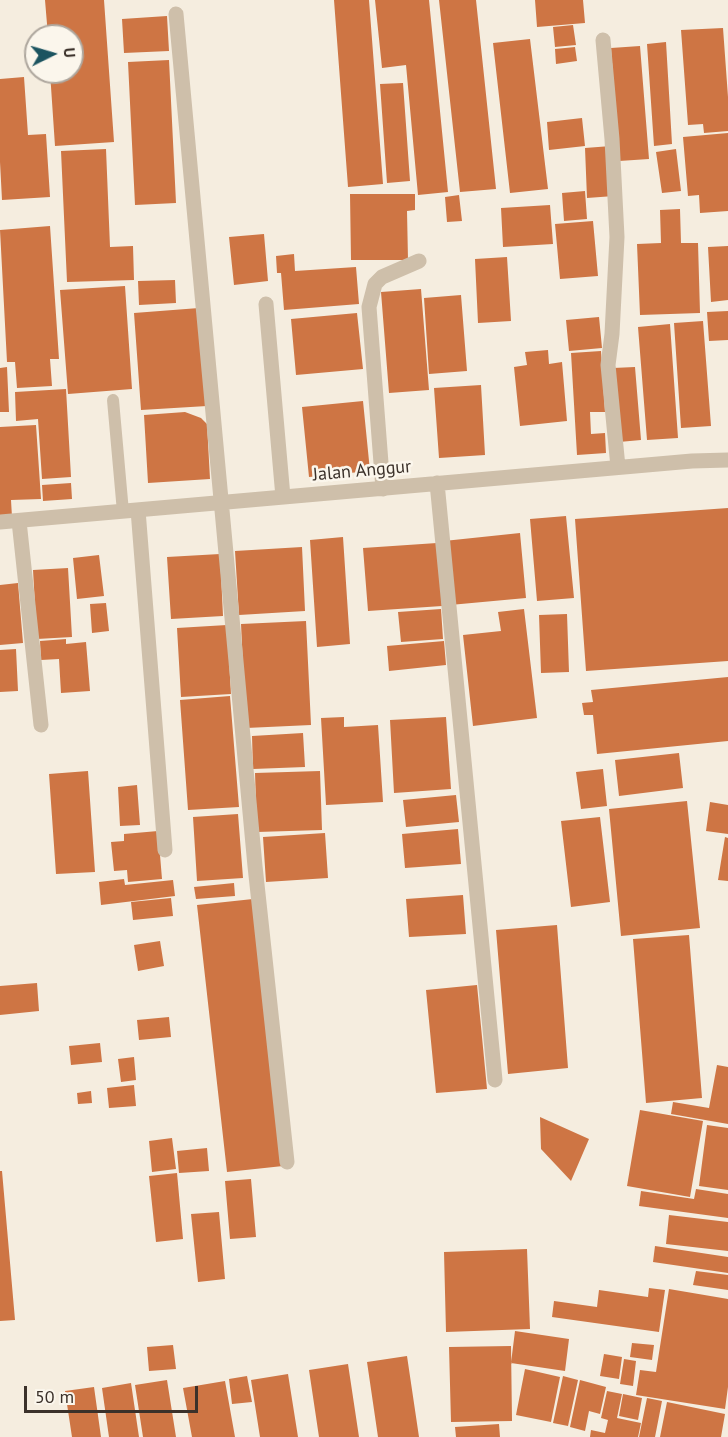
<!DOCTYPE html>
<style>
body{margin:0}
#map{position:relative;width:728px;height:1437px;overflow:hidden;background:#f5eddf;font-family:"PT Sans",sans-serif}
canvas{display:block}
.north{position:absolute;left:24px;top:24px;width:60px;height:60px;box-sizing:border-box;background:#fbf6ec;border:2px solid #aea79e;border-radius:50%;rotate:85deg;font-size:16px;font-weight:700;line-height:24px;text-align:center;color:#3b312a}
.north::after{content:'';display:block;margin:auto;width:21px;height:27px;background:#1c5460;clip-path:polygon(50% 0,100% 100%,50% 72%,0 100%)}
.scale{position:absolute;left:24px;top:1386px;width:174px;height:27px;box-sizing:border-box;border:3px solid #3b312a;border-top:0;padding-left:8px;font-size:18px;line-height:21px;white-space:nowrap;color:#3b312a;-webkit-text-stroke:4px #fbf6ec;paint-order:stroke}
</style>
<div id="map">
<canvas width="728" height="1437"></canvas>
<div class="north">U</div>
<div class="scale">50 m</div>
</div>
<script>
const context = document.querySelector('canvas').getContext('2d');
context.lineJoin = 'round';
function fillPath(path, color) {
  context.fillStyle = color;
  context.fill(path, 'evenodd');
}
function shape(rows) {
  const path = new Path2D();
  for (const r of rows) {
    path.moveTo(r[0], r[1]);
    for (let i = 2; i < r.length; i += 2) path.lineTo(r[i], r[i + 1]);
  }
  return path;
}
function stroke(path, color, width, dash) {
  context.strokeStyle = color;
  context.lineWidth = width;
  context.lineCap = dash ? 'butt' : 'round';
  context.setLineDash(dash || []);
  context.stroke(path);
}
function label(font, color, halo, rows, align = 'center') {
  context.font = font + ' "PT Sans",sans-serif';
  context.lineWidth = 5;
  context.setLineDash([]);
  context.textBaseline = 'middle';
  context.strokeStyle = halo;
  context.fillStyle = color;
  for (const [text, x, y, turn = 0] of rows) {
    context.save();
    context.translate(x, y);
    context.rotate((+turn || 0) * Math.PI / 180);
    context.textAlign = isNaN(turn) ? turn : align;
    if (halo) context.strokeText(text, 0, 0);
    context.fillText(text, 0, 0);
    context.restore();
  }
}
fillPath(shape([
 [45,0,104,0,114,142,55,146,50,72,72,72,72,36,48,36],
 [334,0,369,0,383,184,348,187],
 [375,0,429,0,448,192,418,195,406,65,382,68],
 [439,0,476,0,496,189,460,192],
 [535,0,583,0,585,23,537,27],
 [167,16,169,51,124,53,122,19],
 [573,25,576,45,555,47,553,27],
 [723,28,728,97,728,131,704,133,703,124,688,125,681,30],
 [530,39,548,189,510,193,493,43],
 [666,42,672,144,654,146,647,44],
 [640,46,649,159,619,161,611,48],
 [575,47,577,61,556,64,555,49],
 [169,60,176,203,135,205,128,62],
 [24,77,28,135,46,134,50,197,2,200,0,162,0,79],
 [403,83,410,181,387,183,380,84],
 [582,118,585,146,549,150,547,122],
 [728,133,728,211,700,213,699,195,688,196,683,137],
 [611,146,614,196,587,198,585,148],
 [106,149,110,247,133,246,134,280,67,282,61,151],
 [676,149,681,191,662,193,656,152],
 [585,191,587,219,564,221,562,193],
 [350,194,415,194,415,210,407,211,408,260,351,260],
 [459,195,462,221,447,222,445,197],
 [550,205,553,244,503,247,501,208],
 [680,209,681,243,698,243,700,313,640,315,637,244,661,243,660,210],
 [593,221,598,276,560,279,555,224],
 [50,226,59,359,50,359,52,386,17,388,15,362,7,362,0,230],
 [264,234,268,281,234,285,229,237],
 [728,246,728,300,711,302,708,247],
 [294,254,295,271,356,267,359,304,284,310,281,273,277,273,276,256],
 [507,257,511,321,478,323,475,259],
 [175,280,176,303,139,305,138,281],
 [125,286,132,389,68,394,60,290],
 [421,289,429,390,389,393,381,292],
 [461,295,467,371,429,374,424,298],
 [199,308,207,406,141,410,134,313],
 [728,311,728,340,709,341,707,312],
 [357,313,363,369,296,375,291,319],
 [599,317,602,348,569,351,566,320],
 [703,321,711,426,681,428,674,323],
 [670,324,678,438,647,440,638,327],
 [548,350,549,364,562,362,567,421,520,426,514,367,527,365,525,352],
 [601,351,605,412,590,412,591,434,605,433,606,453,577,455,571,353],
 [7,367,9,412,0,412,0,368],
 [635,367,641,440,619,442,613,368],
 [481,385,485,455,439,458,434,388],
 [66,389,71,477,42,479,38,419,16,421,15,392],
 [363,401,370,471,309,477,302,407],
 [185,412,201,418,207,424,210,479,148,483,144,415],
 [36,425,41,499,11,500,12,517,0,517,0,427],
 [71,483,72,499,43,501,42,485],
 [728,508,728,661,586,671,575,519],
 [566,516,574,598,537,601,530,519],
 [520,533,526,598,450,605,444,541],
 [343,537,350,644,317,647,310,540],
 [437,543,442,606,368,611,363,548],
 [302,547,305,611,239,615,235,551],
 [220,554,223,616,171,619,167,557],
 [99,555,104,596,77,599,73,558],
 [68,568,72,637,37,639,33,570],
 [18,583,23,643,0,645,0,585],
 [106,603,109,631,92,633,90,604],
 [441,609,443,639,401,642,398,612],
 [524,609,537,718,473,726,463,635,501,631,498,612],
 [567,614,569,672,541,673,539,615],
 [306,621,311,725,246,728,241,624],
 [227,625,231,694,181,697,177,628],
 [66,639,66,644,86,642,90,691,61,693,59,659,41,660,40,641],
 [444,641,446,665,389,671,387,646],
 [16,649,18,691,0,692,0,650],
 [728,677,728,741,597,754,593,715,584,715,582,703,593,702,591,690],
 [230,696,239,807,188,810,180,700],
 [344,717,344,727,378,725,383,802,326,805,321,718],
 [446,717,451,789,394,793,390,720],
 [303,733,305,767,253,769,252,736],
 [679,753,683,788,619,796,615,760],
 [603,769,607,806,581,809,576,772],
 [88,771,95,872,56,874,49,774],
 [320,771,322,830,257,832,255,773],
 [137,785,140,825,120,826,118,787],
 [456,795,459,822,406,827,403,800],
 [687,801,700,928,621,936,609,809],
 [710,802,728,805,728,834,706,831],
 [238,814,243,878,197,881,193,817],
 [600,817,610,902,571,907,561,821],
 [458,829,461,864,405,868,402,834],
 [158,831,162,879,128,882,127,870,114,871,111,842,124,841,124,834],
 [325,833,328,878,266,882,263,837],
 [725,837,728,838,728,881,718,880],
 [124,879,125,885,173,880,175,896,101,905,99,882],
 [234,883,235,896,196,899,194,887],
 [463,895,466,934,409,937,406,899],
 [171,898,173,916,133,920,131,902],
 [253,899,283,1166,227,1172,197,905],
 [557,925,568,1068,508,1074,496,930],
 [689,935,702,1098,646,1103,633,939],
 [160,941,164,966,138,971,134,945],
 [37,983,39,1011,0,1015,0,986],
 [477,985,487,1089,436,1093,426,990],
 [169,1017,171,1037,139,1040,137,1020],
 [100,1043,102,1062,71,1065,69,1046],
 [134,1057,136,1080,121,1082,118,1059],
 [717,1065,728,1067,728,1124,671,1114,673,1102,709,1108],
 [134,1085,136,1106,109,1108,107,1088],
 [91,1091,92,1103,78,1104,77,1093],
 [640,1110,703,1121,690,1197,627,1186],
 [540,1117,589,1139,571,1181,541,1149],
 [707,1125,728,1128,728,1190,699,1186],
 [172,1138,176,1169,152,1172,149,1141],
 [207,1148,209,1171,179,1173,177,1151],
 [0,1171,2,1171,15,1320,0,1321],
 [177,1173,183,1239,156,1242,149,1176],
 [251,1179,256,1237,230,1239,225,1181],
 [696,1189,728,1194,728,1218,639,1206,641,1191,694,1199],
 [219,1212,225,1279,198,1282,191,1214],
 [669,1215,728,1222,728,1251,666,1244],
 [655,1246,728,1257,728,1273,653,1262],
 [527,1249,530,1329,446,1332,444,1252],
 [696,1271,728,1275,728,1290,693,1285],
 [649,1288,665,1290,659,1332,552,1317,554,1301,597,1307,599,1290,648,1297],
 [669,1289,728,1299,728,1387,725,1409,636,1395,640,1370,656,1372],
 [515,1331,569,1339,565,1371,511,1363],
 [632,1343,654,1345,652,1360,630,1357],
 [173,1345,176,1369,149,1371,147,1347],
 [511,1346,512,1421,451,1422,449,1347],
 [604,1354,622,1357,619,1379,600,1376],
 [407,1356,419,1437,378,1437,367,1362],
 [624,1359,636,1361,633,1386,620,1384],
 [348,1364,359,1437,319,1437,309,1370],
 [525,1369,560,1377,551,1422,516,1415],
 [288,1374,298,1437,260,1437,251,1380],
 [247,1376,252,1402,232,1404,229,1379],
 [563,1376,578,1380,568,1426,553,1423],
 [167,1380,176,1437,143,1437,135,1385],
 [580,1380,606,1387,600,1414,589,1411,585,1431,570,1427],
 [225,1381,235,1437,192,1437,183,1388],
 [131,1383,139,1437,109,1437,102,1388],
 [94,1387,101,1437,72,1437,65,1391],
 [607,1391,622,1394,617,1418,641,1423,638,1437,590,1437,591,1430,605,1433,608,1420,601,1418],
 [623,1394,642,1398,638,1420,619,1416],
 [647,1398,662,1401,655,1437,639,1437],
 [667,1402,725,1414,721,1437,660,1437],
 [499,1424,500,1437,456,1437,455,1427]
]), '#ce7544');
stroke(shape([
 [113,400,123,512]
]), '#cebfaa', 12);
stroke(shape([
 [176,14,255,866,287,1162],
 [603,40,612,139,617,237,612,334,608,365,618,467],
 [266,304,283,497],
 [437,483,495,1080],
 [383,489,369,307,375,284,382,277,419,261],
 [138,510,165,850],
 [19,521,41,725],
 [0,522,692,461,728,460]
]), '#cebfaa', 15);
label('18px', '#3b312a', '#fbf6ec', [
 ["Jalan Anggur",362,471,-5]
]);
</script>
